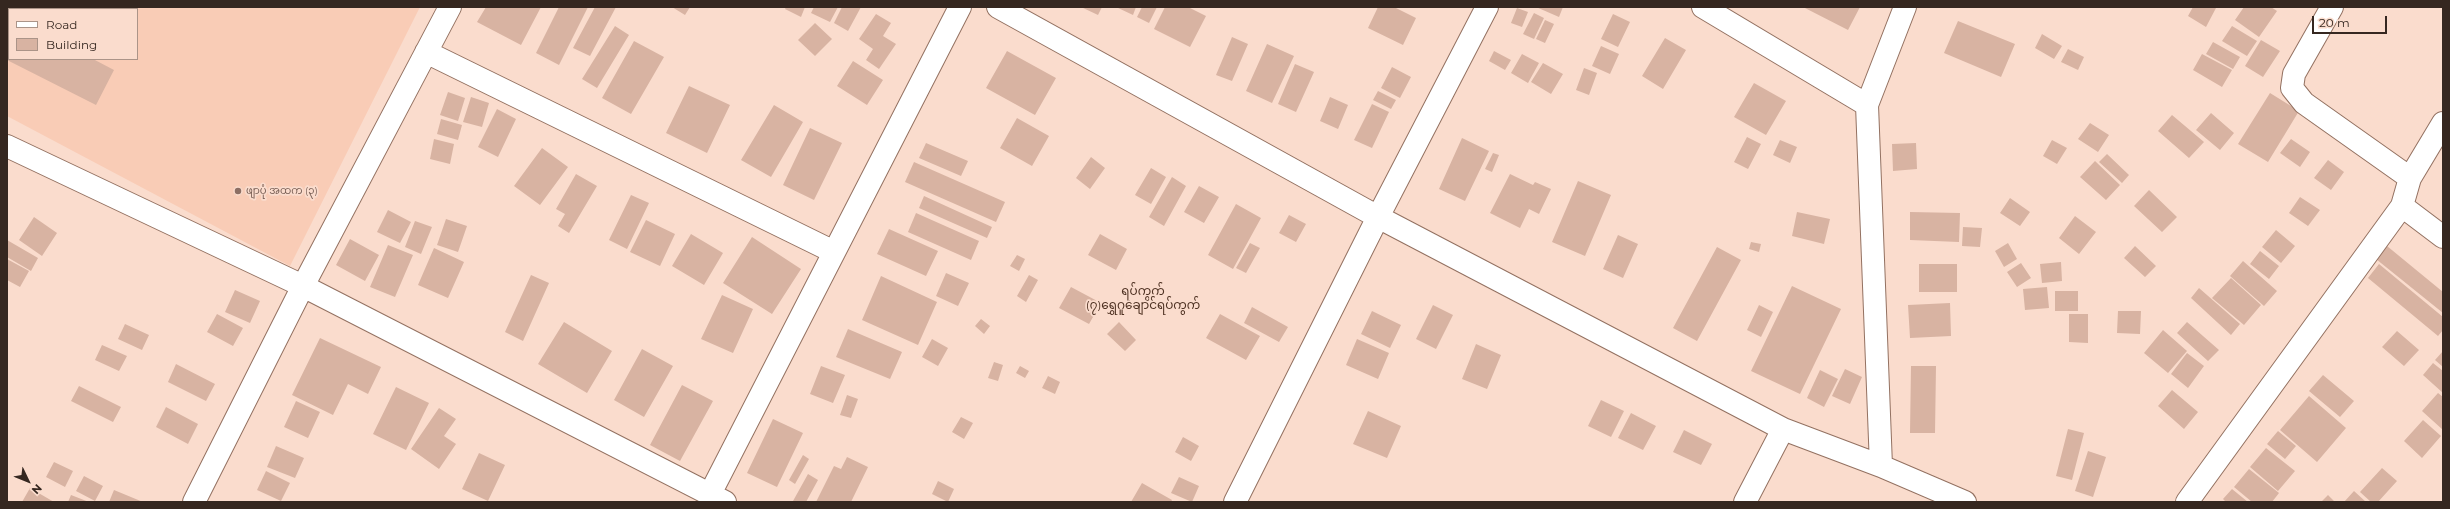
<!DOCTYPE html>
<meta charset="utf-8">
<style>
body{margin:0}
#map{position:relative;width:2450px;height:509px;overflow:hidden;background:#fadccd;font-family:Montserrat,sans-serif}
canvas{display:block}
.frame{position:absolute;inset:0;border:8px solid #352720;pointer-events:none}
.legend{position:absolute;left:8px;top:8px;width:130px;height:52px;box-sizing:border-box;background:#fadccd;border:1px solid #ab9488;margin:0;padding:5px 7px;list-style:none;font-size:12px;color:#352720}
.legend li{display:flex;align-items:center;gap:8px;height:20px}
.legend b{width:20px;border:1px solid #ab9488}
.north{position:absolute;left:8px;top:461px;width:40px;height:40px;-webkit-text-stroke:3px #fadccd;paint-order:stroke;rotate:133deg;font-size:11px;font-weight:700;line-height:16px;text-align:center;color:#352720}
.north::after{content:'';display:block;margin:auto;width:14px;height:18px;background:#352720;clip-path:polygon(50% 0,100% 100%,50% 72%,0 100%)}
.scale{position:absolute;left:2312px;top:16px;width:75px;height:18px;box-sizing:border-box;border:2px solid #352720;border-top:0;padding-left:5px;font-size:12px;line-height:14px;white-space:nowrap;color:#352720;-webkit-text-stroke:3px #fadccd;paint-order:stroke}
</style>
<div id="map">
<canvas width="2450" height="509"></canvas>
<div class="frame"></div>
<ul class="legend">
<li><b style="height:5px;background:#fff"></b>Road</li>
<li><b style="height:11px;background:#d8b3a2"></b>Building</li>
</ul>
<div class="north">N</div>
<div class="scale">20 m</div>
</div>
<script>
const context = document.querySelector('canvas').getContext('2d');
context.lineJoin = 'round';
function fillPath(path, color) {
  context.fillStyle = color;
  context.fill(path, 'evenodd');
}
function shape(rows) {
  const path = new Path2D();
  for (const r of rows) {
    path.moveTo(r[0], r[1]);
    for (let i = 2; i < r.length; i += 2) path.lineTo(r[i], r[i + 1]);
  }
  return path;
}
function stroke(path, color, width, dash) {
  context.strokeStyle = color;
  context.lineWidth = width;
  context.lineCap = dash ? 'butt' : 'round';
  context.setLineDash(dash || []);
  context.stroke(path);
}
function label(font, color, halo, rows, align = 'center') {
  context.font = font + ' Montserrat,"Noto Sans Myanmar",sans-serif';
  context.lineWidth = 3.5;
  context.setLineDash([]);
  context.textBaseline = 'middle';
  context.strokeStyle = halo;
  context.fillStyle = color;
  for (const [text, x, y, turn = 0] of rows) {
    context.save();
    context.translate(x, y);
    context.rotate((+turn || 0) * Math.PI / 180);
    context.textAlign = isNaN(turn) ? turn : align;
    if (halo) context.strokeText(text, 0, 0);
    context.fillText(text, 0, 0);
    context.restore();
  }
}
fillPath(shape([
 [7,7,420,7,290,266,7,116],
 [9,9,137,9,137,59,9,59]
]), '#f9ccb6');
fillPath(shape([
 [19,7,120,7,124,9,23,9],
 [486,7,541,7,521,45,477,22],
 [559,7,588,7,559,65,536,53],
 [595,7,616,7,590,56,573,48],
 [672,7,690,7,685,15],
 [786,7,805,7,801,17,785,9],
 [814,7,838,7,830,22,811,13],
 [842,7,861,7,848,31,834,23],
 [1081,7,1102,7,1098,15],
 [1116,7,1136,7,1133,15],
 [1142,7,1157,7,1149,23,1137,17],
 [1165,7,1188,7,1206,16,1190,47,1154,29],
 [1378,7,1394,7,1416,18,1403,45,1368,28],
 [1536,7,1563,7,1559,17],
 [1803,7,1860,7,1848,30],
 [2193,7,2216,8,2206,27,2188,16],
 [2244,7,2271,7,2277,11,2259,37,2235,20],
 [1517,8,1528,12,1522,27,1511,23],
 [1534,13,1544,18,1534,39,1523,34],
 [876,14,891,23,883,36,896,44,879,69,866,60,873,49,859,39],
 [1613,14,1630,22,1618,47,1601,39],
 [7,16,9,17,9,59,93,59,114,70,96,105,7,60],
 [1545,20,1554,24,1545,43,1536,39],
 [1958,21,2015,44,2001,77,1944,53],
 [815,23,832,39,815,56,798,40],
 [615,26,629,35,597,88,582,79],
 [2232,26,2257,41,2247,56,2222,41],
 [2042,34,2062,46,2054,59,2035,48],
 [1232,37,1248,44,1232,81,1216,75],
 [1665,38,1686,50,1663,89,1642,76],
 [2261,40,2280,51,2263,77,2245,66],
 [634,41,664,57,631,114,602,98],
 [2213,42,2240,57,2233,69,2206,54],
 [1267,44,1294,56,1272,103,1246,91],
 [1601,46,1619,54,1610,74,1592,66],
 [2068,49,2084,57,2078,70,2061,62],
 [1007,51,1056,78,1035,115,986,88],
 [1494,51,1511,60,1505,70,1489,61],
 [1522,54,1539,63,1528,83,1511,73],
 [2202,54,2232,70,2222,87,2193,70],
 [853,61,883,80,867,105,837,86],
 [1543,63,1563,74,1551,94,1531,82],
 [1295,64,1314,72,1296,112,1278,104],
 [1392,67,1411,77,1400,98,1381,88],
 [1584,68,1597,73,1589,95,1576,90],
 [1754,83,1786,101,1766,135,1734,117],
 [689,86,730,105,707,153,666,133],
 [1378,91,1396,100,1391,109,1373,100],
 [448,92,465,98,458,121,440,115],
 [2270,93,2299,111,2268,162,2238,144],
 [471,97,489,103,482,127,463,122],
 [1330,97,1348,105,1338,129,1320,121],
 [1372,104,1389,112,1372,148,1354,140],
 [774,105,803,122,771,177,741,160],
 [497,109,516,119,498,157,478,147],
 [2211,113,2234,133,2220,150,2196,130],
 [2172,115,2204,142,2189,158,2158,131],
 [1017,118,1049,136,1032,166,1000,148],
 [441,119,462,125,458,140,437,134],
 [2090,123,2109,135,2098,152,2078,139],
 [810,128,842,143,814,200,783,185],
 [1747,137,1761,144,1748,169,1734,162],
 [1462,138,1489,151,1465,201,1439,189],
 [434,139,454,144,450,164,430,159],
 [2291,139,2310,152,2300,167,2280,153],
 [1780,140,1797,147,1790,163,1773,155],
 [2052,140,2067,148,2057,164,2043,156],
 [926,143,968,161,961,176,919,158],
 [1916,143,1917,169,1893,171,1892,144],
 [542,148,568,167,540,205,514,186],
 [1493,153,1499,155,1492,172,1485,169],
 [2107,154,2129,175,2122,183,2099,162],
 [1091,157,1105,168,1090,189,1076,178],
 [2328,160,2344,172,2331,190,2314,178],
 [2095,161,2120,185,2106,200,2080,177],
 [914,162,1005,202,996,222,905,182],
 [1151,168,1166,177,1151,204,1135,195],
 [576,174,597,186,569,233,558,226,565,214,556,209],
 [1510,174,1533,185,1535,182,1551,189,1539,214,1529,209,1520,228,1490,213],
 [1172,177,1186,186,1164,226,1149,217],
 [1578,181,1611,195,1585,256,1552,242],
 [1199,186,1219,197,1204,223,1184,212],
 [2149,190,2177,217,2162,232,2134,206],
 [631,195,649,203,627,249,609,240],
 [924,196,992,227,987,238,919,208],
 [2300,197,2320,210,2308,226,2289,213],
 [2010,198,2030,212,2020,226,2000,213],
 [1236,204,1261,218,1233,269,1208,255],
 [388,210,411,222,400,243,377,232],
 [1797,212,1830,219,1824,244,1792,236],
 [1910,212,1960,213,1959,242,1910,240],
 [916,213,979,241,971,260,908,232],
 [1289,215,1306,224,1296,242,1279,233],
 [2075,216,2096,232,2079,254,2059,238],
 [34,217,57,233,42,256,19,240],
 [446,219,467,226,458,252,437,245],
 [646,220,675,234,660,266,630,252],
 [415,221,432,227,421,254,405,247],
 [1963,227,1982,228,1980,247,1962,246],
 [889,229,938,251,926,276,877,254],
 [2276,230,2295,246,2281,263,2262,247],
 [691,234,723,253,704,285,672,266],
 [1100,234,1127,249,1116,270,1088,255],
 [1618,235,1638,244,1623,278,1603,269],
 [752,237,801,269,772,314,723,283],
 [350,239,379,255,365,281,336,265],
 [7,240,38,258,31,271,7,257],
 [1751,242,1761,244,1759,252,1749,249],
 [1250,243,1260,248,1246,273,1236,268],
 [2008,243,2017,259,2004,267,1995,251],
 [388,245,413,255,395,297,370,287],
 [2135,246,2156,266,2145,277,2124,258],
 [2387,246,2443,292,2443,313,2376,259],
 [1717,247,1741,260,1697,341,1673,328],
 [434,248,464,262,448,298,418,285],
 [2260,251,2279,266,2269,279,2250,264],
 [1017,255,1025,259,1019,271,1010,266],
 [7,259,29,271,20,287,7,280],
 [2243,261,2277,291,2264,306,2230,276],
 [2061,262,2062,281,2042,283,2040,264],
 [2021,263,2031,278,2017,287,2007,272],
 [1919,264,1957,264,1957,292,1919,292],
 [2379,264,2443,317,2443,330,2438,336,2368,278],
 [946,273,969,283,958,306,936,296],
 [531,275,549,283,523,341,505,332],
 [1029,275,1038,280,1026,302,1017,296],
 [881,276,937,302,918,345,862,320],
 [2231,278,2261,305,2244,325,2212,298],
 [1792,286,1841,309,1800,394,1751,371],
 [1071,287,1101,303,1089,324,1059,308],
 [2047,287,2049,308,2025,310,2023,289],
 [2199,288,2240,324,2231,335,2191,298],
 [235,290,260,301,250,323,225,312],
 [2055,291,2078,291,2078,311,2055,311],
 [722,295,753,309,733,353,701,339],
 [1950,303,1951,336,1910,338,1908,305],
 [1433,305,1453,315,1436,349,1416,339],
 [1759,305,1773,312,1761,337,1747,330],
 [1252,307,1288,327,1279,342,1244,323],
 [1372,311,1401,325,1390,348,1361,334],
 [2118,311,2141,311,2140,334,2117,333],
 [217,314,243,328,233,346,207,332],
 [1220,314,1260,336,1246,360,1206,338],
 [2069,314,2088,314,2088,343,2069,342],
 [981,319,990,326,984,334,975,326],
 [564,322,612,351,587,393,538,364],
 [1119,322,1136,340,1125,351,1107,334],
 [2187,322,2219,350,2208,361,2177,333],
 [125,324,149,335,142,350,118,339],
 [848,329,902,352,890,379,836,357],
 [2163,330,2187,351,2168,373,2144,353],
 [2397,331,2419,350,2404,366,2382,347],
 [320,338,381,367,368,394,348,384,333,415,292,395],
 [932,339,948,348,938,366,922,357],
 [1357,339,1389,353,1378,379,1346,365],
 [1476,344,1501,355,1487,389,1462,379],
 [102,345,127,356,119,371,95,360],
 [642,349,673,366,644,417,614,400],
 [2443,351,2443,367,2435,360],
 [2187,353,2204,366,2188,388,2171,374],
 [994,362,1003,365,998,381,988,378],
 [2433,363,2443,371,2443,393,2423,375],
 [176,364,215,384,206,401,168,382],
 [821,366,845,375,833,403,810,394],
 [1020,366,1029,371,1025,378,1016,373],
 [1911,366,1936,366,1935,433,1910,433],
 [1845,369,1862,377,1850,404,1832,396],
 [1820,370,1838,379,1824,407,1807,398],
 [2323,375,2354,401,2340,417,2309,391],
 [1048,376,1060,382,1055,394,1042,388],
 [682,385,713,401,680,461,650,445],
 [79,386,121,407,113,422,71,401],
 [396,387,429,403,406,450,373,434],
 [2172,390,2198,412,2184,429,2158,406],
 [2438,393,2443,397,2443,430,2422,411],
 [847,395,858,399,851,418,840,415],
 [2309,396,2346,428,2317,462,2280,430],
 [1601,400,1624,411,1611,437,1588,426],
 [296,401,320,412,308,438,284,427],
 [166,407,198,424,188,444,156,427],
 [439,408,456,419,444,436,456,444,439,469,411,449],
 [1368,411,1401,426,1387,458,1353,444],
 [1631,413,1656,426,1643,450,1618,438],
 [961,417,973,423,964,439,952,432],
 [773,419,803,433,777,487,747,473],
 [2423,420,2441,436,2422,458,2404,441],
 [2068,429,2084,433,2072,480,2056,476],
 [1684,430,1712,444,1701,465,1673,452],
 [2278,431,2296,446,2285,459,2267,444],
 [1183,437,1199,446,1191,461,1175,452],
 [276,446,304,458,295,478,267,467],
 [2266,448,2295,471,2278,491,2250,467],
 [2088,451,2106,457,2093,497,2075,491],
 [479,453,505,465,488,501,462,489],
 [803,455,809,459,795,484,789,480],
 [847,457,868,467,851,502,816,502,834,466,841,469],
 [54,462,73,471,65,487,46,477],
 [2382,468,2397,481,2378,502,2371,502,2360,492],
 [2249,469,2279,493,2272,502,2252,502,2234,487],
 [266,471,290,483,281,501,257,490],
 [808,474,818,480,806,502,795,502,793,501],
 [84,476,103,486,95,501,76,491],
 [1179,477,1199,486,1192,502,1171,493],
 [938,481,954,489,948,502,932,494],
 [1142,483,1172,500,1171,502,1131,502],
 [30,488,54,502,22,502],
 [2232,489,2248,502,2226,502,2223,499],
 [114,490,143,502,109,502],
 [2354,491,2366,502,2344,502],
 [71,495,89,502,68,502],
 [2328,495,2335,502,2321,502]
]), '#d8b3a2');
const street = shape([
 [998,7,1378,217,1783,429,1881,466,1965,502],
 [1703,7,1867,105],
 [2332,7,2294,74,2292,88,2304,103,2410,178],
 [426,52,834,252],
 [7,146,303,286,725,502],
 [2402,206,2443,237],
 [1881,466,1867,105,1905,7],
 [710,494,960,7],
 [194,502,303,286,450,7],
 [1235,502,1378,217,1487,7],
 [1745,502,1783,429],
 [2187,502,2402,206,2410,178,2443,123]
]);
stroke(street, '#937161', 24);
stroke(street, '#fff', 22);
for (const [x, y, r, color] of [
 [238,191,4,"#8d6e63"]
]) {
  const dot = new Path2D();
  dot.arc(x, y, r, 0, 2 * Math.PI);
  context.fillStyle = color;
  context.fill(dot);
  stroke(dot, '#fadccd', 1.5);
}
label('10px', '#785e54', '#fadccd', [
 ["ဖျာပုံ အထက (၃)",246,191]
], 'left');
label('12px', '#4e3122', '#fadccd', [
 ["ရပ်ကွက်",1143,291],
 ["(၇)ရွှေဂူချောင်ရပ်ကွက်",1143,305]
]);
</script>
